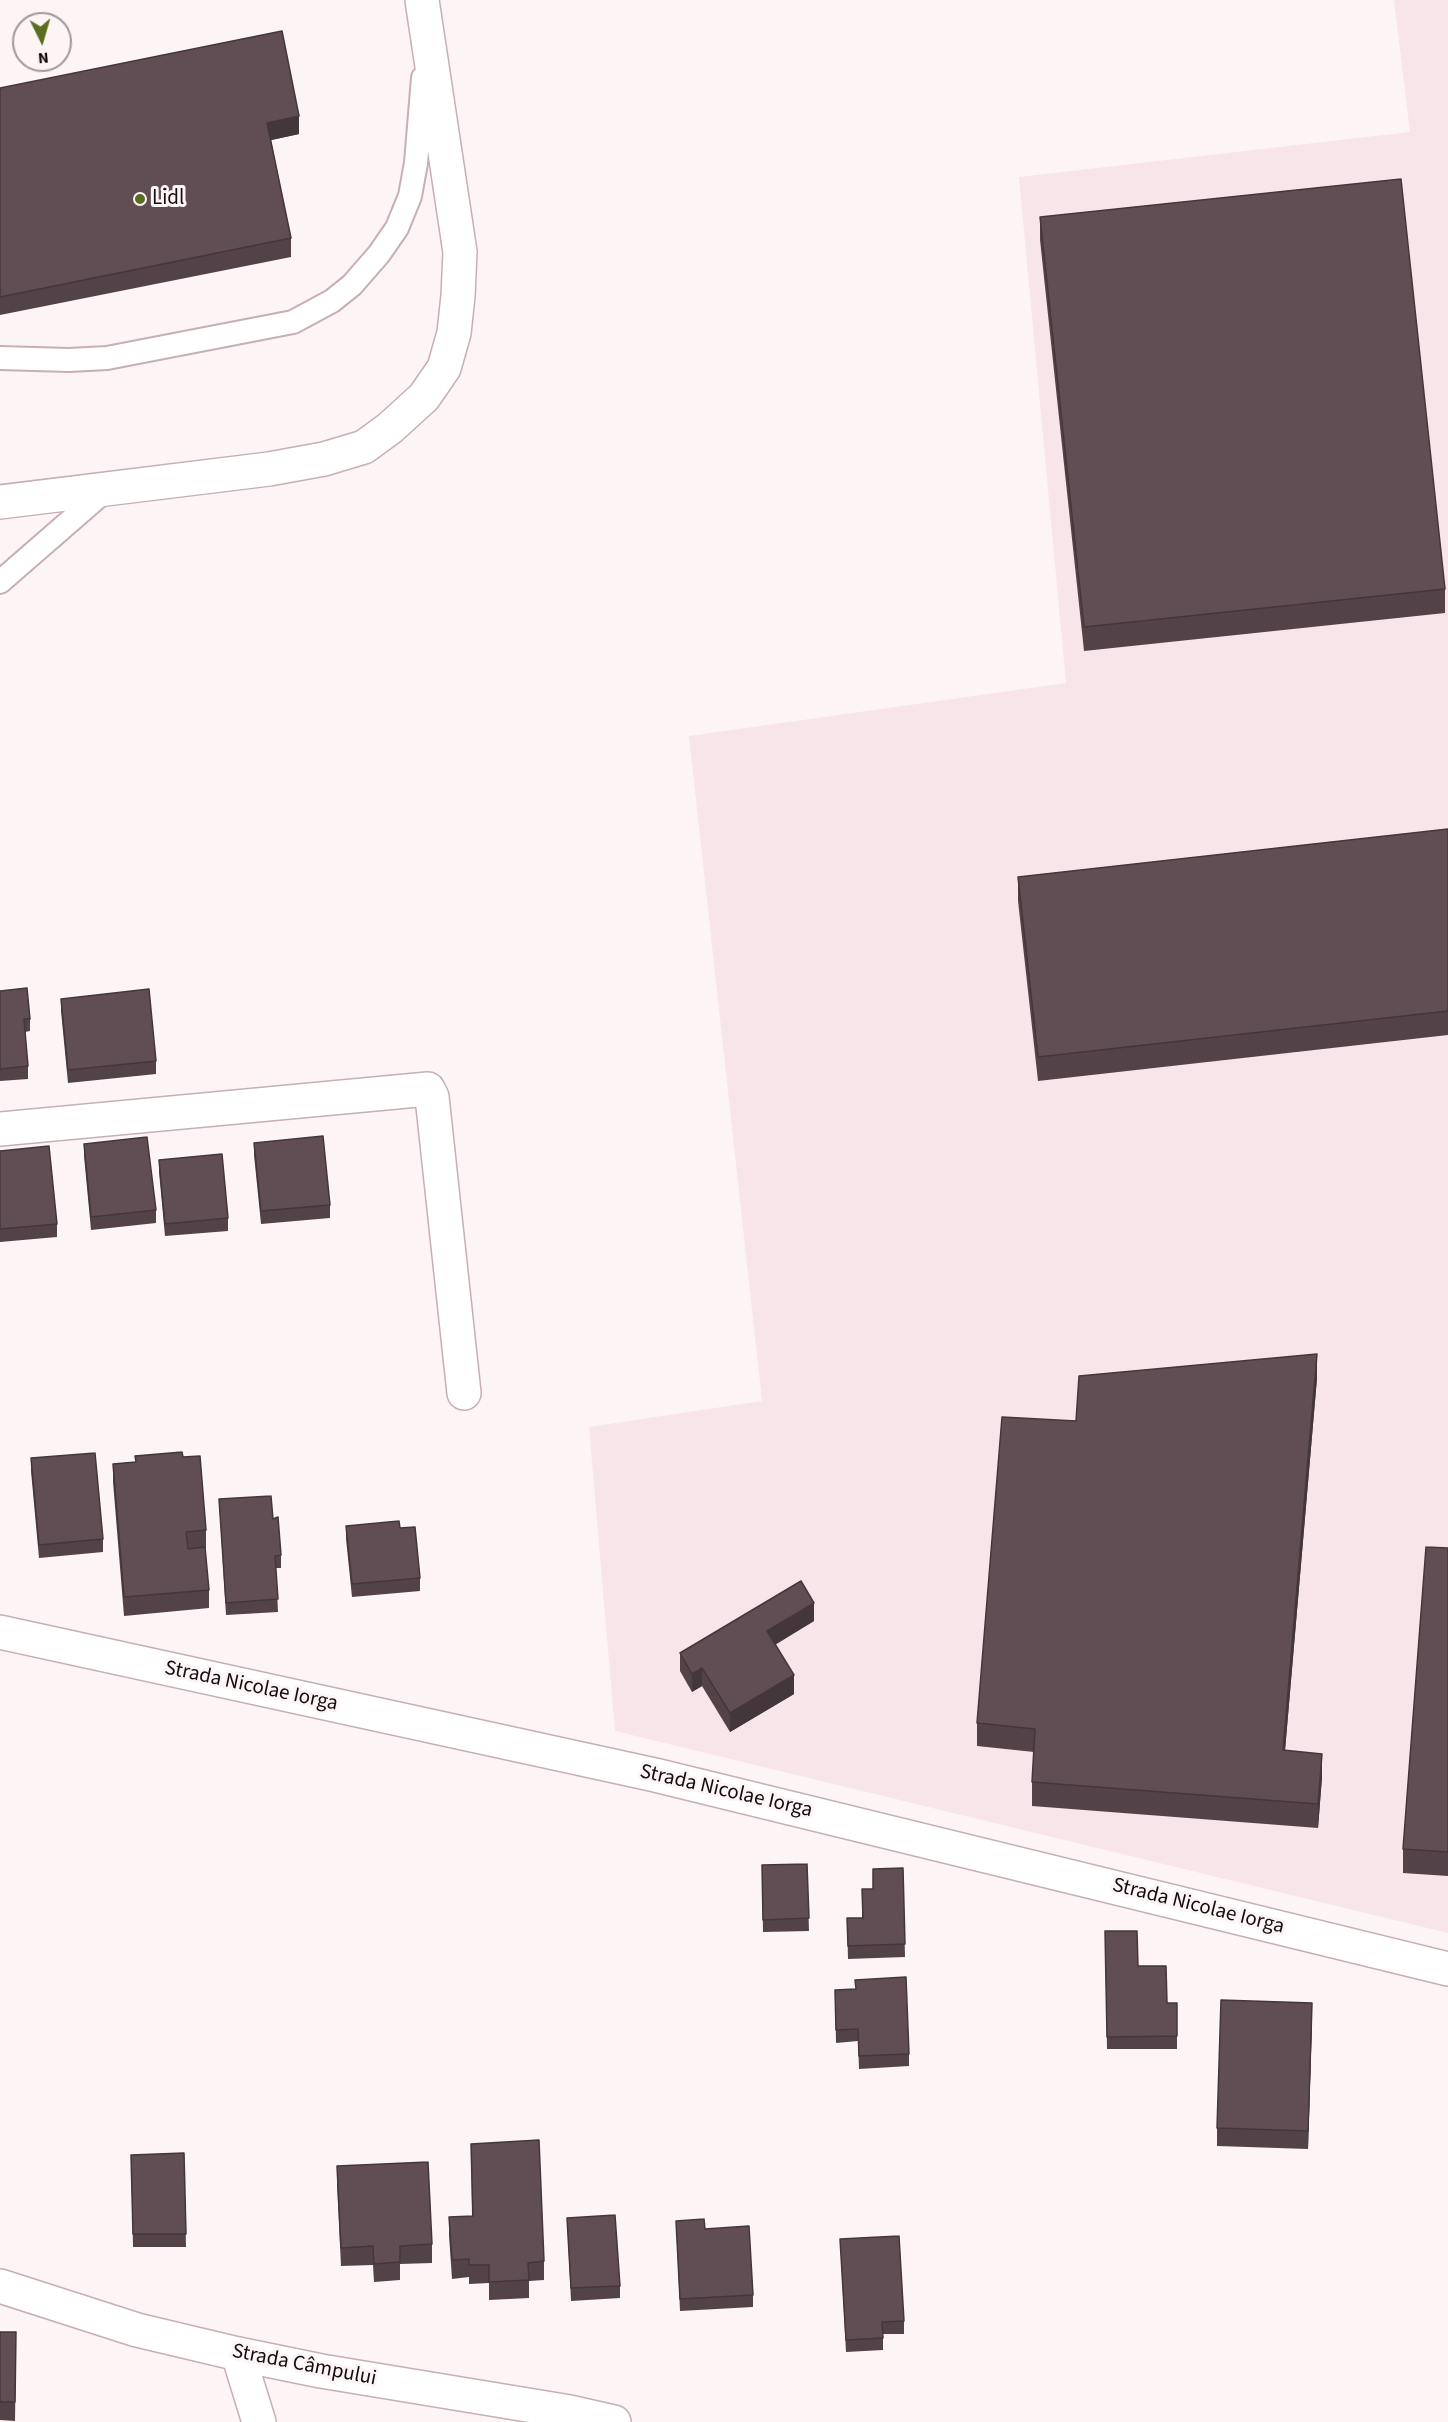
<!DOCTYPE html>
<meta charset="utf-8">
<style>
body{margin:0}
#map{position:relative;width:1448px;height:2422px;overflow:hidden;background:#fdf4f6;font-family:"Source Sans 3",sans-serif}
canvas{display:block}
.north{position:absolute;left:12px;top:12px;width:60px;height:60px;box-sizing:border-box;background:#fdf4f6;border:2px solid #a09799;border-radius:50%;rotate:175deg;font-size:16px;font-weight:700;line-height:24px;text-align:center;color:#140c0e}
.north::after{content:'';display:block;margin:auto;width:21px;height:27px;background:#596f1f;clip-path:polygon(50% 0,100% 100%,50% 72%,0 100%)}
</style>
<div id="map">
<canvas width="1448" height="2422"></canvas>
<div class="north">N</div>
</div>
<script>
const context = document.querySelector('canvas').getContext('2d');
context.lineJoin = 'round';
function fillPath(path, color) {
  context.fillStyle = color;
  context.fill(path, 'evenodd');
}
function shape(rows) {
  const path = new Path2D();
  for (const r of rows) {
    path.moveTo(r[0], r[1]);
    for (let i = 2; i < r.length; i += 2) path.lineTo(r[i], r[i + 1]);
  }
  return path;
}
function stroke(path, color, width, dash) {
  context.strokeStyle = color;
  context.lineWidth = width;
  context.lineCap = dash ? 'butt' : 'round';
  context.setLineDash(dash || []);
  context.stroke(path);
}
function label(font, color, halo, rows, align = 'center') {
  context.font = font + ' "Source Sans 3",sans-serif';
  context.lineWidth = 6;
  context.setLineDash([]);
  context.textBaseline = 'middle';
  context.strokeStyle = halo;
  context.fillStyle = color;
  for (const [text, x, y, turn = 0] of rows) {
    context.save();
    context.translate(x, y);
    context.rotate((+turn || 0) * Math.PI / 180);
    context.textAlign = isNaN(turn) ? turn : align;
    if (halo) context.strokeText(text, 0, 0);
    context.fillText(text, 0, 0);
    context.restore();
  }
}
fillPath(shape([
 [1394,0,1448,0,1448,1933,615,1731,589,1427,762,1401,689,736,1066,683,1019,177,1410,132]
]), '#f7e5ea');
const service = shape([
 [0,358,69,360,107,358,293,322,332,301,352,285,379,254,397,228,410,196,416,163,423,78],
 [0,582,107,489]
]);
const minor = shape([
 [0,1129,428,1089,432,1097,464,1393],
 [0,1632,655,1775,1448,1969],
 [0,2286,137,2330,238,2354,321,2371,570,2412,614,2422],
 [238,2354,259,2422]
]);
const secondary = shape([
 [0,502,269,469,324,459,364,447,390,428,424,397,444,368,454,333,458,296,460,252,422,0]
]);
stroke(service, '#c6afb5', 26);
stroke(minor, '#c6afb5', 36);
stroke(secondary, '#c6afb5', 36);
stroke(service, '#fff', 22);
stroke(minor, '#fff', 33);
stroke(secondary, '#fff', 33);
fillPath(shape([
 [0,88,299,134,271,140,291,238,291,257,0,315],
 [1040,217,1445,589,1445,613,1084,651,1040,240],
 [1448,829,1448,1035,1038,1081,1018,901,1018,877],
 [0,991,30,1019,30,1031,25,1032,28,1066,28,1079,0,1081],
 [61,999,156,1061,156,1074,68,1083,61,1011],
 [254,1143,330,1205,330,1218,261,1224,254,1155],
 [84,1144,156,1210,156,1223,91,1230,84,1156],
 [0,1151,57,1224,57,1237,0,1242],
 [159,1160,228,1218,228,1231,165,1236,159,1172],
 [1317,1378,1285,1750,1322,1777,1318,1828,1032,1806,1032,1782,1034,1752,977,1746,977,1723],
 [183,1457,206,1530,206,1548,205,1548,209,1590,209,1608,124,1616,113,1482,113,1464],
 [31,1458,103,1539,103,1552,39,1558,31,1471],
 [219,1499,273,1519,281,1555,281,1568,276,1568,278,1612,226,1615],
 [346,1526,400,1528,420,1578,420,1591,352,1597,346,1539],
 [1448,1548,1448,1876,1403,1873,1403,1849],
 [814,1621,775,1645,794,1694,730,1732,702,1686,692,1692,680,1671,680,1653],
 [807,1864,809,1931,763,1932,762,1865],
 [903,1868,905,1957,848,1959,847,1918,862,1918,862,1889,873,1889],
 [1105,1931,1138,1966,1167,2003,1177,2003,1177,2049,1107,2049],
 [835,1990,909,2054,909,2066,859,2069,858,2041,836,2043],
 [1312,2021,1308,2149,1217,2146,1217,2128],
 [471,2144,544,2261,544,2280,529,2281,529,2298,489,2300,489,2283,469,2284,469,2277,452,2279,449,2235,449,2217,472,2216],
 [184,2153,186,2247,133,2247,131,2155],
 [337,2166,432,2244,432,2263,400,2264,400,2280,374,2282,373,2265,341,2266,337,2184],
 [567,2218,620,2286,620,2298,571,2301],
 [676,2221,705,2229,753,2295,753,2307,680,2311],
 [840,2239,904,2321,904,2334,883,2334,883,2350,846,2352],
 [0,2332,16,2350,15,2421,0,2420]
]), '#534348');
fillPath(shape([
 [299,116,299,134,267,141,267,123],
 [1317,1354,1317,1378,1283,1774,1283,1750],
 [814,1603,814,1621,767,1649,767,1631],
 [702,1668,702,1686,692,1692,692,1674],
 [794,1675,794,1694,730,1732,730,1713],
 [1322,1754,1322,1777,1318,1828,1318,1804],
 [1312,2003,1312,2021,1308,2149,1308,2131]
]), '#44373b');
const building = shape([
 [282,31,299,116,267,123,291,238,0,297,0,88,282,31],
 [1401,179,1445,589,1084,627,1040,217,1401,179],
 [1448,829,1448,1011,1038,1057,1018,877,1448,829],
 [27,988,30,1019,24,1019,28,1066,0,1069,0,991,27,988],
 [149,989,156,1061,68,1070,61,999,149,989],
 [323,1136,330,1205,261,1211,254,1143,323,1136],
 [147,1137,156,1210,91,1217,84,1144,147,1137],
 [49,1146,57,1224,0,1229,0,1151,49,1146],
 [222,1154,228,1218,165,1224,159,1160,222,1154],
 [1317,1354,1283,1750,1322,1754,1318,1804,1032,1782,1035,1729,977,1723,1002,1417,1076,1421,1079,1376,1317,1354],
 [182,1452,183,1457,200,1456,206,1530,186,1532,188,1549,205,1547,209,1590,124,1597,113,1464,136,1462,135,1456,182,1452],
 [95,1453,103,1539,39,1545,31,1458,95,1453],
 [271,1496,273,1519,278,1517,281,1555,275,1556,278,1599,226,1603,219,1499,271,1496],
 [399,1521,400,1528,415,1527,420,1578,352,1584,346,1526,399,1521],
 [1426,1547,1448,1548,1448,1852,1403,1849,1426,1547],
 [801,1581,814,1603,767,1631,794,1675,730,1713,702,1668,692,1674,680,1653,801,1581],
 [807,1864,809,1918,763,1920,762,1865,807,1864],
 [903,1868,905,1944,848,1946,847,1918,863,1918,862,1889,873,1889,873,1869,903,1868],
 [1105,1931,1137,1931,1138,1966,1166,1966,1167,2003,1177,2003,1177,2036,1107,2037,1105,1931],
 [906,1977,909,2054,859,2056,858,2029,836,2030,835,1990,856,1989,855,1980,906,1977],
 [1221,2000,1312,2003,1308,2131,1217,2128,1221,2000],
 [539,2140,544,2261,528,2263,529,2280,489,2282,489,2265,469,2265,469,2259,452,2260,449,2217,473,2216,471,2144,539,2140],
 [184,2153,186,2234,133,2234,131,2155,184,2153],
 [428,2162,432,2244,400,2246,400,2262,374,2264,373,2246,341,2248,337,2166,428,2162],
 [615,2215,620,2286,571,2288,567,2218,615,2215],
 [704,2219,705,2229,749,2226,753,2295,680,2299,676,2221,704,2219],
 [899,2236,904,2321,882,2322,883,2338,846,2340,840,2239,899,2236],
 [0,2332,16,2332,15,2402,0,2402,0,2332]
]);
fillPath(building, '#614e54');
stroke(building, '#44373b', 1.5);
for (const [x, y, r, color] of [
 [140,199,6,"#596f1f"]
]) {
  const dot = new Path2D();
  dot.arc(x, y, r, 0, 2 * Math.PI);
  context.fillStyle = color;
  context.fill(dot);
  stroke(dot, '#fdf4f6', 2);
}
label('21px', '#140c0e', '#fdf4f6', [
 ["Lidl",152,199]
], 'left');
label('21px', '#140c0e', '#fdf4f6', [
 ["Strada Nicolae Iorga",251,1687,12],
 ["Strada Nicolae Iorga",726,1792,13],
 ["Strada Nicolae Iorga",1198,1907,14],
 ["Strada Câmpului",304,2366,11]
]);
</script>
